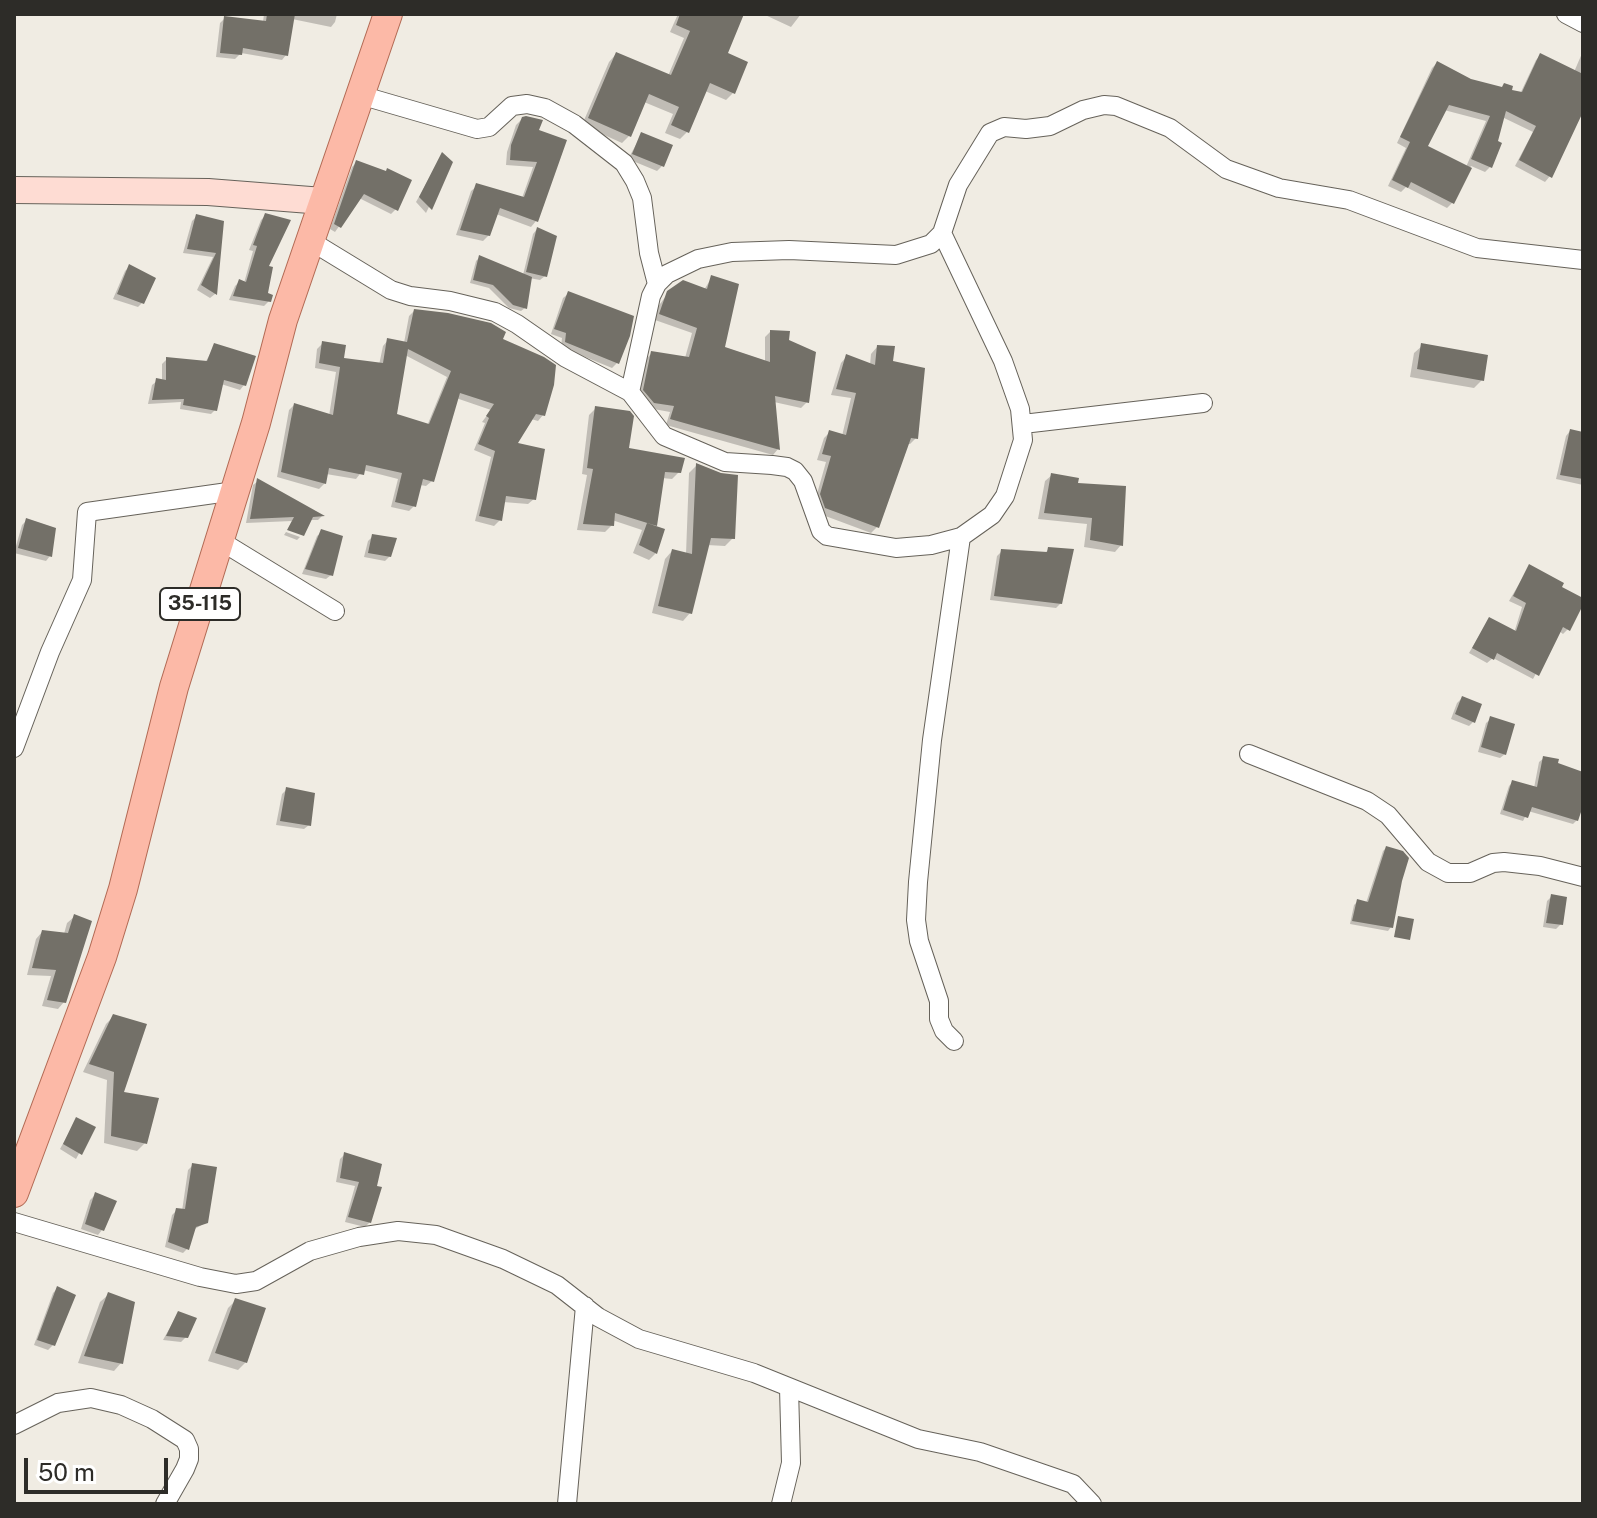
<!DOCTYPE html>
<style>
body{margin:0}
#map{position:relative;width:1597px;height:1518px;overflow:hidden;background:#f0ece3;font-family:"Public Sans",sans-serif}
canvas{display:block}
.frame{position:absolute;inset:0;border:16px solid #2d2c28;pointer-events:none}
.scale{position:absolute;left:24px;top:1458px;width:144px;height:36px;box-sizing:border-box;border:4px solid #2d2c28;border-top:0;padding-left:10px;font-size:24px;line-height:28px;white-space:nowrap;color:#2d2c28;-webkit-text-stroke:6px #fff;paint-order:stroke}
</style>
<div id="map">
<canvas width="1597" height="1518"></canvas>
<div class="frame"></div>
<div class="scale">50 m</div>
</div>
<script>
const context = document.querySelector('canvas').getContext('2d');
context.lineJoin = 'round';
function fillPath(path, color) {
  context.fillStyle = color;
  context.fill(path, 'evenodd');
}
function shape(rows) {
  const path = new Path2D();
  for (const r of rows) {
    path.moveTo(r[0], r[1]);
    for (let i = 2; i < r.length; i += 2) path.lineTo(r[i], r[i + 1]);
  }
  return path;
}
function stroke(path, color, width, dash) {
  context.strokeStyle = color;
  context.lineWidth = width;
  context.lineCap = dash ? 'butt' : 'round';
  context.setLineDash(dash || []);
  context.stroke(path);
}
function label(font, color, halo, rows, align = 'center') {
  context.font = font + ' "Public Sans",sans-serif';
  context.lineWidth = 8;
  context.setLineDash([]);
  context.textBaseline = 'middle';
  context.strokeStyle = halo;
  context.fillStyle = color;
  for (const [text, x, y, turn = 0] of rows) {
    context.save();
    context.translate(x, y);
    context.rotate((+turn || 0) * Math.PI / 180);
    context.textAlign = isNaN(turn) ? turn : align;
    if (halo) context.strokeText(text, 0, 0);
    context.fillText(text, 0, 0);
    context.restore();
  }
}
fillPath(shape([
 [264,14,337,14,335,22,331,27,292,19,286,55,282,60,241,53,235,59,216,57,220,23,225,18,263,22],
 [678,14,742,14,725,54,733,93,726,100,705,91,687,132,680,139,665,133,673,114,644,102,629,136,622,143,582,125,609,62,616,54,668,76,684,38,670,32],
 [763,14,801,14,791,27],
 [1583,51,1583,110,1550,176,1545,182,1515,166,1533,132,1502,117,1490,167,1485,172,1471,166,1452,203,1447,208,1406,187,1401,192,1388,186,1406,148,1397,143,1432,68,1437,63,1470,81,1520,94,1536,60,1541,55,1574,72],
 [1444,110,1486,121,1466,167,1426,146],
 [522,119,536,131,565,141,536,221,531,227,496,214,489,235,483,241,456,235,471,191,477,186,522,198,533,167,506,165,507,152,516,125],
 [642,134,662,166,657,171,628,159],
 [442,155,451,162,426,213,416,202],
 [356,163,396,209,391,214,359,198,335,232,330,229,352,167],
 [266,215,266,294,269,301,264,306,229,300,235,286,240,281,244,283,253,251,249,250,261,220],
 [197,216,221,223,215,294,210,298,197,290,213,257,183,253,192,221],
 [537,229,545,276,540,280,529,278,525,308,521,311,509,308,489,288,470,283,476,261,480,257,523,275,533,234],
 [130,266,142,303,138,307,113,299,125,271],
 [712,277,722,349,765,362,765,337,770,332,786,342,807,402,801,408,774,402,778,449,773,455,666,425,670,412,648,408,638,396,646,359,652,353,685,358,692,333,655,320,657,308,669,292,704,290],
 [568,294,628,336,617,363,612,368,561,347,562,338,551,334,563,298],
 [414,311,500,340,543,415,538,421,531,419,515,445,534,499,528,504,503,502,500,520,494,526,475,521,491,457,474,450,485,423,482,422,491,410,456,398,432,481,426,486,420,485,414,506,409,511,391,507,398,479,363,470,356,479,326,474,325,483,319,489,277,477,289,410,294,405,329,416,336,372,315,368,317,349,323,343,342,360,379,365,383,346,388,340,404,343,409,316],
 [405,355,447,377,427,426,394,415],
 [215,345,244,385,240,390,221,384,215,410,211,414,180,409,181,402,148,404,152,385,157,381,162,381,162,364,166,360,205,363],
 [1422,346,1482,380,1474,388,1410,377,1414,353],
 [877,347,891,363,916,438,910,444,906,444,877,527,871,533,820,514,815,501,826,462,817,460,824,438,830,432,842,436,851,398,831,395,841,363,847,356,870,365,871,354],
 [596,408,627,450,679,472,672,479,662,478,653,527,656,553,649,560,633,553,642,530,612,520,612,525,605,532,577,530,587,475,582,474,589,415],
 [1570,431,1583,434,1583,485,1556,479,1566,436],
 [697,465,733,538,725,546,707,545,690,613,683,621,652,613,665,559,672,551,686,554,689,473],
 [1052,475,1076,485,1121,545,1115,552,1084,547,1087,524,1038,519,1045,481],
 [258,481,322,516,318,520,309,520,303,534,288,529,292,521,246,523,253,485],
 [26,521,50,556,46,561,14,553,22,525],
 [286,532,300,537,297,540,284,535],
 [322,532,331,575,326,579,302,574,317,536],
 [373,536,390,556,385,561,364,557,368,541],
 [1049,549,1061,603,1056,608,990,600,997,556,1002,551,1045,553],
 [1529,567,1559,588,1583,600,1568,629,1563,634,1559,631,1533,679,1493,658,1487,663,1469,653,1489,619,1514,633,1522,607,1509,601],
 [1462,698,1474,721,1469,726,1451,719,1457,703],
 [1491,719,1505,754,1500,758,1478,752,1486,723],
 [1544,758,1555,765,1583,791,1577,820,1573,824,1528,811,1523,821,1500,814,1509,786,1513,782,1534,788,1539,762],
 [287,789,309,825,304,829,276,825,282,794],
 [1386,848,1391,927,1388,931,1350,924,1354,905,1357,902,1366,903,1383,851],
 [1552,896,1561,924,1556,929,1543,927,1547,901],
 [74,917,64,1002,58,1009,42,1006,51,976,27,975,36,939,42,932,64,934,67,923],
 [114,1016,122,1094,145,1143,137,1151,104,1143,107,1080,83,1072,106,1024],
 [76,1120,93,1128,76,1159,60,1149],
 [345,1154,380,1165,370,1222,365,1227,345,1222,355,1186,336,1182,340,1159],
 [193,1165,207,1222,193,1230,187,1249,183,1253,165,1247,172,1215,177,1210,182,1211,188,1170],
 [95,1195,102,1230,98,1235,81,1229,90,1200],
 [57,1289,53,1345,48,1350,34,1345,53,1293],
 [108,1295,121,1363,114,1371,78,1363,100,1302],
 [235,1301,246,1362,238,1370,208,1361,228,1308],
 [178,1313,186,1337,181,1342,163,1340]
]), '#0003');
fillPath(shape([
 [267,14,295,14,288,56,243,48,242,55,220,53,224,16,266,21],
 [680,14,744,14,728,53,748,62,735,94,710,83,689,133,671,125,679,107,649,94,631,137,588,118,616,52,671,75,690,31,676,25],
 [1540,53,1583,74,1583,112,1552,178,1519,160,1536,126,1506,111,1498,141,1502,143,1492,168,1471,159,1490,116,1449,105,1428,146,1472,168,1454,204,1411,182,1408,188,1392,180,1410,142,1400,137,1437,61,1471,79,1502,87,1504,83,1513,86,1512,90,1522,92],
 [526,116,543,120,539,130,567,140,538,222,500,208,490,236,460,230,476,183,524,197,537,162,510,160,511,145,522,117],
 [641,132,673,145,664,167,632,154],
 [442,152,453,162,432,210,419,197],
 [356,160,386,171,387,168,412,180,398,211,364,194,341,228,334,224],
 [265,213,291,220,269,266,273,267,268,293,273,295,271,302,233,296,239,279,246,282,257,246,253,245],
 [196,214,224,221,217,295,201,285,216,253,187,249],
 [537,227,557,236,547,277,526,272],
 [479,255,532,277,527,309,513,305,493,285,473,280],
 [129,264,156,278,144,304,117,294],
 [711,275,739,284,725,347,770,362,770,330,790,331,789,340,816,352,809,403,775,396,780,450,670,419,674,406,654,403,643,390,651,351,689,357,697,328,659,314,667,291,683,280,707,289],
 [568,291,634,316,630,336,619,364,565,342,566,333,554,329],
 [414,309,448,313,491,323,506,332,503,339,544,357,556,365,554,385,545,416,536,414,518,443,545,449,536,500,506,496,502,521,479,516,495,451,478,444,489,418,486,416,494,404,460,393,434,482,423,479,416,507,395,502,402,473,366,465,364,475,329,468,326,484,281,472,294,403,333,415,340,367,319,363,322,341,346,345,344,358,383,363,387,338,407,342],
 [408,349,451,371,429,424,397,414],
 [214,343,256,356,246,386,224,380,217,411,183,405,184,399,152,400,156,378,166,380,166,357,207,361],
 [1421,343,1488,355,1484,381,1417,369],
 [877,345,895,346,893,361,925,368,918,439,911,438,879,528,825,508,820,494,831,456,822,454,829,430,846,435,856,393,836,389,846,354,875,365],
 [595,406,630,411,634,416,629,448,685,458,681,473,665,472,657,526,615,513,614,526,583,524,593,469,587,468],
 [1570,429,1583,432,1583,479,1560,475],
 [696,463,721,473,738,475,735,539,711,538,692,614,658,606,672,549,692,554],
 [1051,473,1079,478,1078,483,1126,486,1123,546,1090,540,1092,518,1044,513],
 [257,478,316,511,325,516,313,517,304,536,287,530,294,517,250,519],
 [26,518,56,528,52,557,18,548],
 [647,523,665,529,657,554,639,545],
 [321,529,343,536,333,576,305,569],
 [372,534,397,538,391,557,368,553],
 [1048,547,1074,549,1062,604,994,596,1001,549,1047,552],
 [1529,564,1564,583,1562,587,1583,598,1583,605,1570,631,1563,627,1539,676,1497,653,1494,660,1472,648,1489,617,1516,631,1526,603,1513,596],
 [1462,696,1482,704,1475,723,1455,714],
 [1490,716,1515,724,1506,755,1481,747],
 [1543,756,1559,759,1558,763,1583,772,1583,806,1578,821,1532,807,1528,818,1503,810,1512,780,1537,787],
 [286,787,315,793,311,826,280,821],
 [1386,846,1403,851,1409,858,1402,881,1393,928,1352,921,1357,899,1368,902],
 [1551,894,1567,897,1563,925,1546,923],
 [74,914,92,921,66,1003,47,1000,56,970,32,968,42,930,68,933],
 [1398,916,1414,919,1410,940,1394,937],
 [113,1014,147,1024,124,1092,159,1098,147,1144,111,1136,114,1072,89,1064],
 [76,1117,96,1127,82,1155,63,1144],
 [344,1152,382,1164,377,1186,382,1187,371,1223,348,1217,359,1182,340,1178],
 [192,1163,217,1167,208,1223,196,1227,189,1250,168,1242,176,1208,185,1209],
 [95,1192,117,1201,104,1231,85,1224],
 [57,1286,76,1295,55,1346,37,1340],
 [108,1292,135,1302,123,1364,84,1356],
 [235,1298,266,1308,247,1363,215,1353],
 [178,1311,197,1318,188,1338,166,1336]
]), '#737068');
const street = shape([
 [1566,14,1583,23],
 [360,95,477,129,489,127,512,106,527,104,545,108,574,124,624,163,635,181,642,198,649,253,657,284],
 [309,240,391,290,410,296,450,301,495,312,517,324,566,358,630,392,664,436,725,462,772,465,787,467,795,471,803,481,821,531,827,536,896,548,931,545,961,537,992,515,1005,496,1023,440,1020,409,1003,361,942,233],
 [630,392,651,296,657,284,667,274,698,259,732,252,789,250,896,255,931,244,942,233,958,185,990,133,1004,127,1026,129,1050,126,1083,110,1104,105,1116,106,1170,128,1226,169,1279,188,1349,200,1477,248,1583,260],
 [1023,424,1203,403],
 [219,540,335,611],
 [14,748,50,652,82,580,87,512,235,491],
 [1249,754,1367,801,1388,815,1428,862,1448,873,1470,873,1493,863,1504,862,1540,866,1583,877],
 [954,1041,944,1031,939,1019,939,1001,919,941,916,920,918,882,932,740,961,537],
 [14,1222,200,1277,236,1284,256,1281,310,1251,359,1237,398,1231,436,1235,503,1259,557,1285,598,1317,639,1339,754,1373,918,1439,980,1452,1073,1484,1092,1504],
 [14,1425,58,1403,91,1398,121,1405,152,1419,185,1440,189,1449,189,1459,185,1469,165,1504],
 [567,1504,585,1306],
 [781,1504,791,1463,789,1388]
]);
const secondary = shape([
 [14,190,208,192,323,201]
]);
const primary = shape([
 [14,1193,102,957,123,889,174,687,256,423,283,320,388,14]
]);
stroke(street, '#66625a', 20);
stroke(secondary, '#66625a', 28);
stroke(primary, '#b26a54', 30);
stroke(street, '#fff', 18);
stroke(secondary, '#fedcd3', 26);
stroke(primary, '#fcb9a7', 28);
for (const [x, y, w] of [
 [200,604,80]
]) {
  const box = new Path2D();
  box.roundRect(x - w / 2, y - 16, w, 32, 6);
  context.fillStyle = '#fff';
  context.fill(box);
  stroke(box, '#2d2c28', 2);
}
label('bold 20px', '#2d2c28', null, [
 ["35-115",200,604]
]);
</script>
